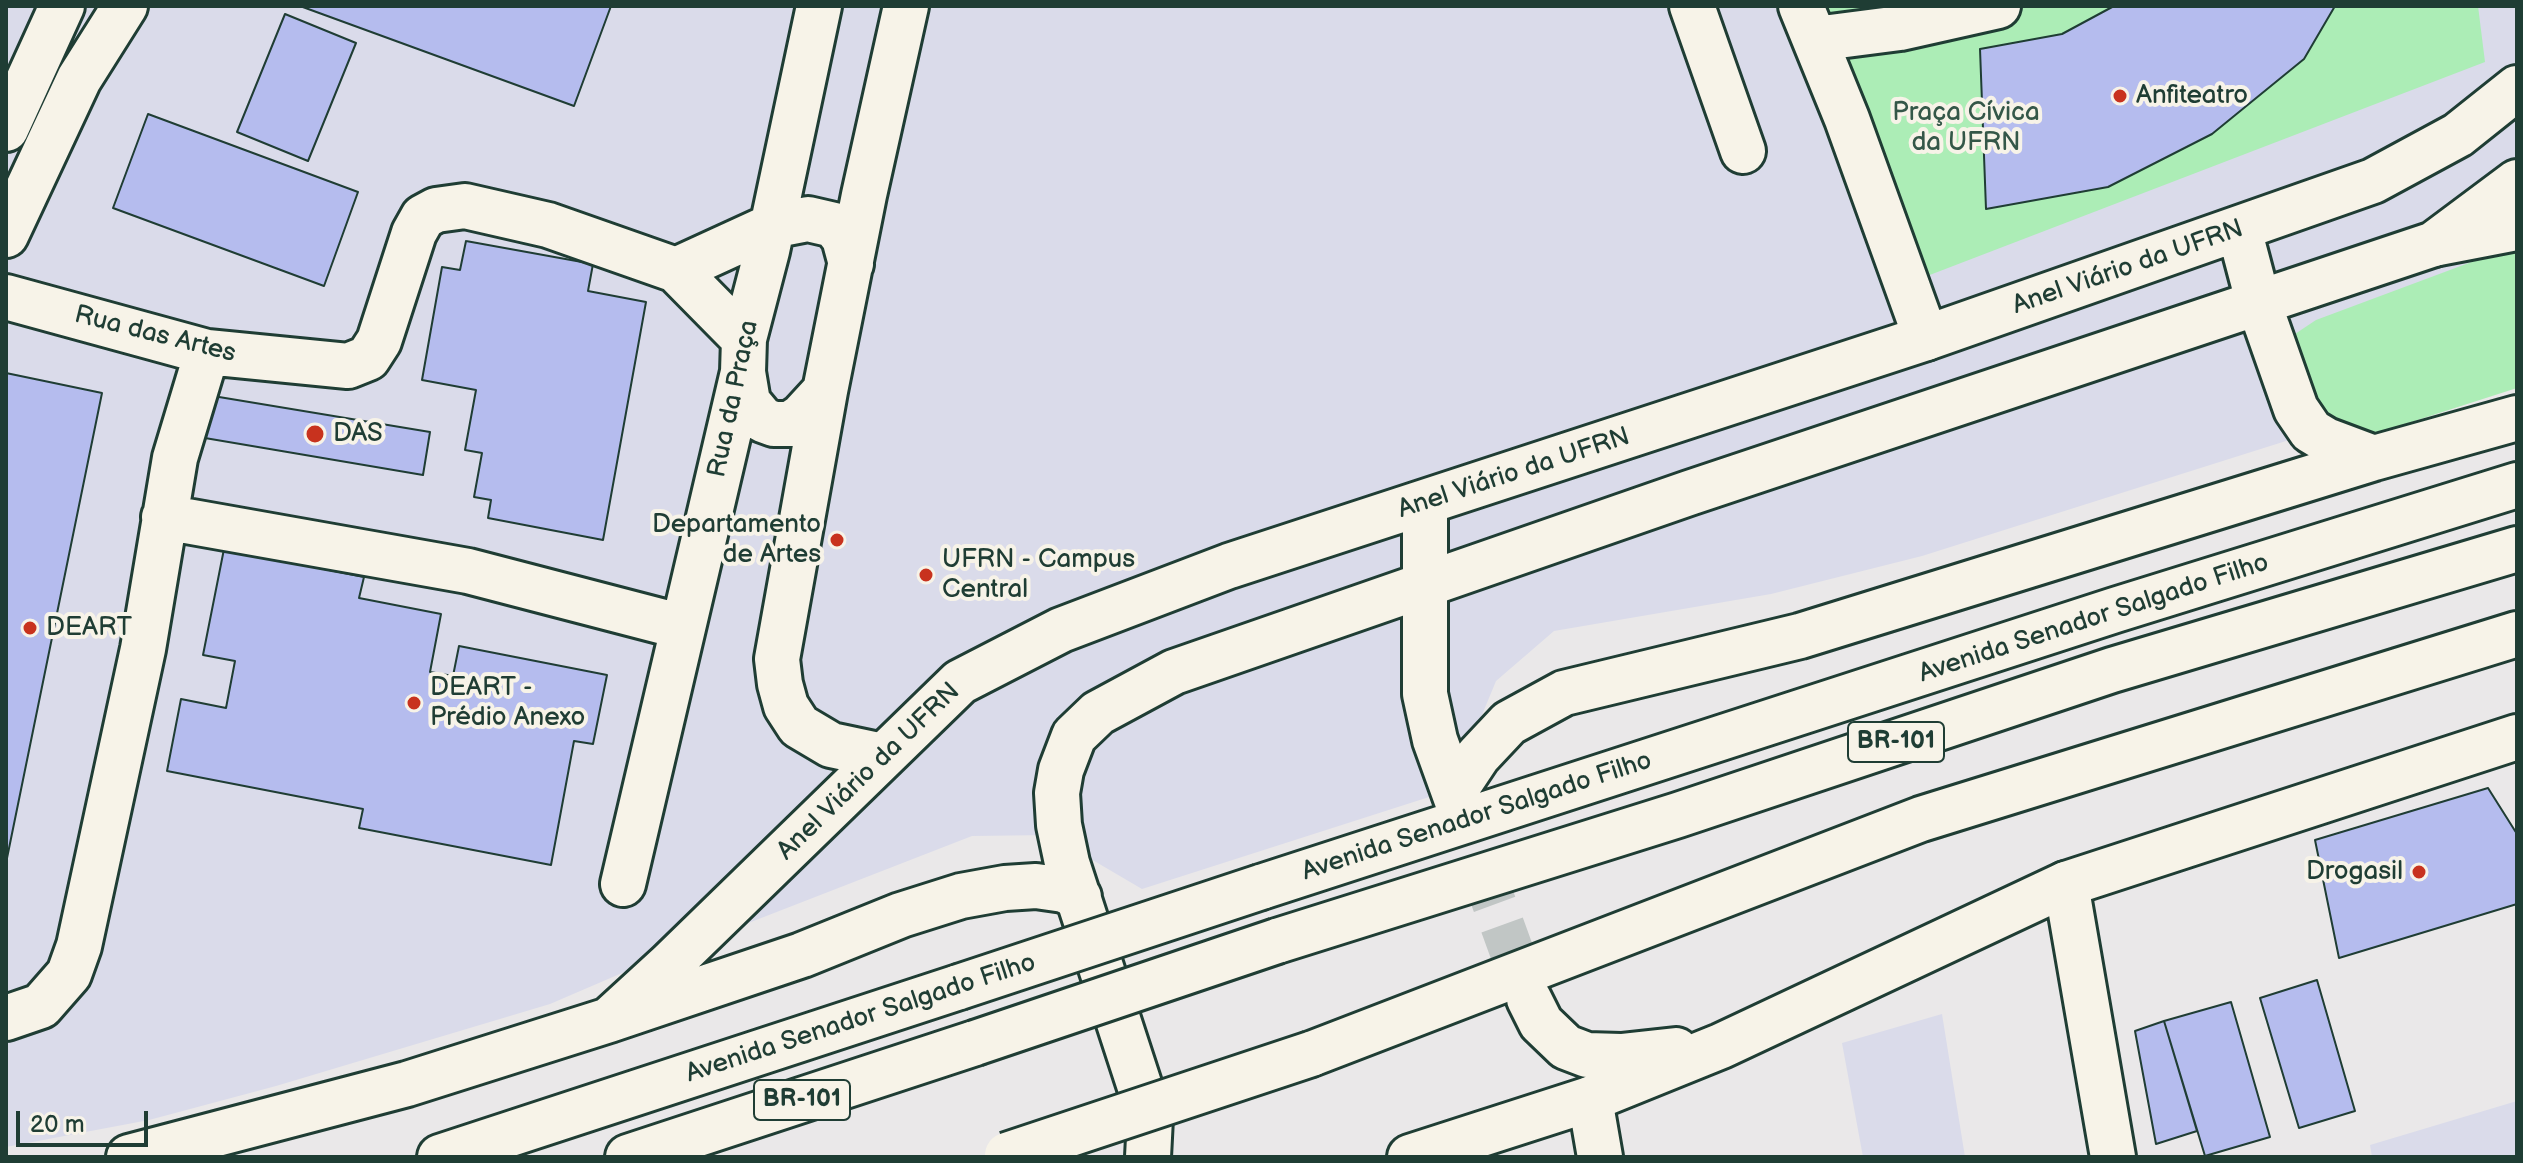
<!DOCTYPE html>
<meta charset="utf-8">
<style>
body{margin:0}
#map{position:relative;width:2523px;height:1163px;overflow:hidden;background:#eae8e9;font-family:"Balsamiq Sans",sans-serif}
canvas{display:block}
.frame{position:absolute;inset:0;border:8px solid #1f3d34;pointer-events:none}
.scale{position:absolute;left:16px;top:1111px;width:132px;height:36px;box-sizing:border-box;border:4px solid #1f3d34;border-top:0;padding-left:10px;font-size:24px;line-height:28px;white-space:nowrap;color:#1f3d34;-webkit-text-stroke:6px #f7f3e8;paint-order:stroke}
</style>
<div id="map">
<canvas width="2523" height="1163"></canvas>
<div class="frame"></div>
<div class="scale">20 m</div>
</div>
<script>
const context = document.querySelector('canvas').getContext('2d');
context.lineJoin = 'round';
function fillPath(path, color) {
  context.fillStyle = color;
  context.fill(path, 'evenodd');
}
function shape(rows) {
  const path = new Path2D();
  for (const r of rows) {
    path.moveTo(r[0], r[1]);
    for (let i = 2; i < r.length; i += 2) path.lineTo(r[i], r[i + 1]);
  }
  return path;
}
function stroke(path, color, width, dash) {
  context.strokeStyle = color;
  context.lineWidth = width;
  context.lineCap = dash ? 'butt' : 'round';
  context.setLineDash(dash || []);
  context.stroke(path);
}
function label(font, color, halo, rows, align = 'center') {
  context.font = font + ' "Balsamiq Sans",sans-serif';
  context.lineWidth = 8;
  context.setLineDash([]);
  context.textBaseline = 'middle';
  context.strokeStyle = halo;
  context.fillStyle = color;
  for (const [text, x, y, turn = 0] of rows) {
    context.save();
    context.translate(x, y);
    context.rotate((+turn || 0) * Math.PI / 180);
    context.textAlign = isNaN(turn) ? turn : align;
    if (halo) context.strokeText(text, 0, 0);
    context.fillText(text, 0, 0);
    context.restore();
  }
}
fillPath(shape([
 [6,6,2517,6,2517,368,1922,556,1771,594,1554,631,1496,681,1451,790,1142,889,1050,835,972,836,643,964,550,1004,276,1086,149,1120,6,1147],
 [1942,1014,1965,1157,1863,1157,1842,1043],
 [2517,1101,2517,1157,2372,1157,2370,1145]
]), '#dadbea');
fillPath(shape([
 [1781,6,2478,6,2485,62,1901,286],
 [2517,245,2517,388,2374,434,2306,418,2280,344,2316,320]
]), '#acedb6');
const building = shape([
 [300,6,611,6,574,106,300,6],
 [2114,6,2335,6,2304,59,2212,134,2108,187,1986,209,1980,49,2062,34,2114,6],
 [285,14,356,43,308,161,237,132,285,14],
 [148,114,358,192,324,286,113,208,148,114],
 [466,241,593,264,588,291,646,302,603,540,488,518,491,500,474,497,482,453,465,450,476,390,422,380,442,267,460,270,466,241],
 [6,373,102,393,6,863,6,373],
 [207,395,430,432,423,475,199,437,207,395],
 [224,549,364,577,359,598,441,614,430,672,453,676,459,646,607,675,593,744,574,741,551,865,359,828,363,809,167,771,181,699,226,708,235,661,203,655,224,549],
 [2488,788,2517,834,2517,904,2339,958,2315,840,2488,788],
 [2317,980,2355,1111,2299,1128,2260,998,2317,980],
 [2231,1002,2270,1137,2205,1156,2164,1021,2231,1002],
 [2164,1021,2197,1131,2156,1144,2135,1031,2164,1021]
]);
fillPath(building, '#b5bcee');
stroke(building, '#1f3d34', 2);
stroke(shape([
 [1457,801,1529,999]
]), '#c1c6c5', 44, [44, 22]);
const minor = shape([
 [1692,6,1743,151],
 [1801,6,1847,119,1926,338],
 [1815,39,1900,28,1998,6],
 [6,129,62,6],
 [6,235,79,79,125,6],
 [2434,244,2517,228],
 [676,270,772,226,808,219,834,225,844,238,851,264],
 [6,297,207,352,348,366,368,358,379,341,414,233,423,217,436,210,465,206,548,225,676,270,744,339],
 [743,372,748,402,763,420,774,424,790,424,802,416,825,391],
 [164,517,468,571,683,627],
 [883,756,831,745,799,726,786,706,780,684,777,659,825,391,864,195,906,6],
 [623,884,743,372,744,339,767,251,819,6],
 [2066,884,2113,1157],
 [6,1018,41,1006,69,974,79,946,143,649,175,458,207,352],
 [1590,1099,1600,1157]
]);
const major = shape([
 [2239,229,2258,301,2296,409,2311,431,2326,440,2374,458],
 [1425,504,1425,694,1435,740,1457,801],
 [1454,792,1478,756,1509,723,1564,693,1800,636,2374,458,2517,418],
 [1261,887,2115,610,2517,485],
 [1529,999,1541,1023,1566,1047,1587,1055,1621,1056,1676,1050],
 [609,1020,669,965,960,682,1061,630,1229,566,1926,338,2373,181,2458,135,2517,88],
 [129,1157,407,1084,609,1020,802,955,901,915,961,896,1005,888,1036,886,1064,890,1079,897],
 [440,1157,959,987],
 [1148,1157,1150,1118,1067,863,1059,825,1057,793,1061,770,1074,736,1098,713,1174,672,1689,493,2434,244,2517,182],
 [1410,1157,1590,1099,1721,1046,2066,884,2517,737]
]);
const highway = shape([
 [1277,941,1678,815,2112,670,2517,549],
 [1311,1054,1921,819,2517,634],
 [628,1157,975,1043]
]);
stroke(minor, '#1f3d34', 50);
stroke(major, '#1f3d34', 50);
stroke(highway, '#1f3d34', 50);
stroke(minor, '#f7f3e8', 44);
stroke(major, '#f7f3e8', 44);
stroke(highway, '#f7f3e8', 44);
const majorBridge = shape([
 [959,987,1261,887]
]);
const highwayBridge = shape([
 [975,1043,1277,941],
 [1007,1155,1311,1054]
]);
stroke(majorBridge, '#1f3d34', 50, []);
stroke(highwayBridge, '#1f3d34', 50, []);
stroke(majorBridge, '#f7f3e8', 44);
stroke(highwayBridge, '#f7f3e8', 44);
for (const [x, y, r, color] of [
 [2120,96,8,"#c8321e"],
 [315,434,10,"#c8321e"],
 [837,540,8,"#c8321e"],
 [926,575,8,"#c8321e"],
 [30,628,8,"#c8321e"],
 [414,703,8,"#c8321e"],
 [2419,872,8,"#c8321e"]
]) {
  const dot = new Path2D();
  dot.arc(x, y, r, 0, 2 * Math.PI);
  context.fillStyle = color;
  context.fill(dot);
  stroke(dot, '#f7f3e8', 3);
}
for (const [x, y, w] of [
 [1896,742,96],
 [802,1100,96]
]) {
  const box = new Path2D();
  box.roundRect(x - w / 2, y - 20, w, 40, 6);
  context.fillStyle = '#f7f3e8';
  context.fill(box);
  stroke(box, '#1f3d34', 2);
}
label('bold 24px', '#1f3d34', null, [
 ["BR-101",1896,742],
 ["BR-101",802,1100]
]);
label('26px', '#1f3d34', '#f7f3e8', [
 ["Anfiteatro",2136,96],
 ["DAS",333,434],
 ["Departamento",821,525,"right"],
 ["de Artes",821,555,"right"],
 ["UFRN - Campus",942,560],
 ["Central",942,590],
 ["DEART",46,628],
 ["DEART -",430,688],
 ["Prédio Anexo",430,718],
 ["Drogasil",2403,872,"right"]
], 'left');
label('26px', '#345748', '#f7f3e8', [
 ["Praça Cívica",1966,113],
 ["da UFRN",1966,143]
]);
label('26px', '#1f3d34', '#f7f3e8', [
 ["Anel Viário da UFRN",2128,268,-19],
 ["Rua das Artes",155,335,14],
 ["Rua da Praça",734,399,-78],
 ["Anel Viário da UFRN",1514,474,-18],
 ["Avenida Senador Salgado Filho",2094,619,-18],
 ["Anel Viário da UFRN",869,772,-44],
 ["Avenida Senador Salgado Filho",1477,817,-18],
 ["Avenida Senador Salgado Filho",861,1019,-18]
]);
</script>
